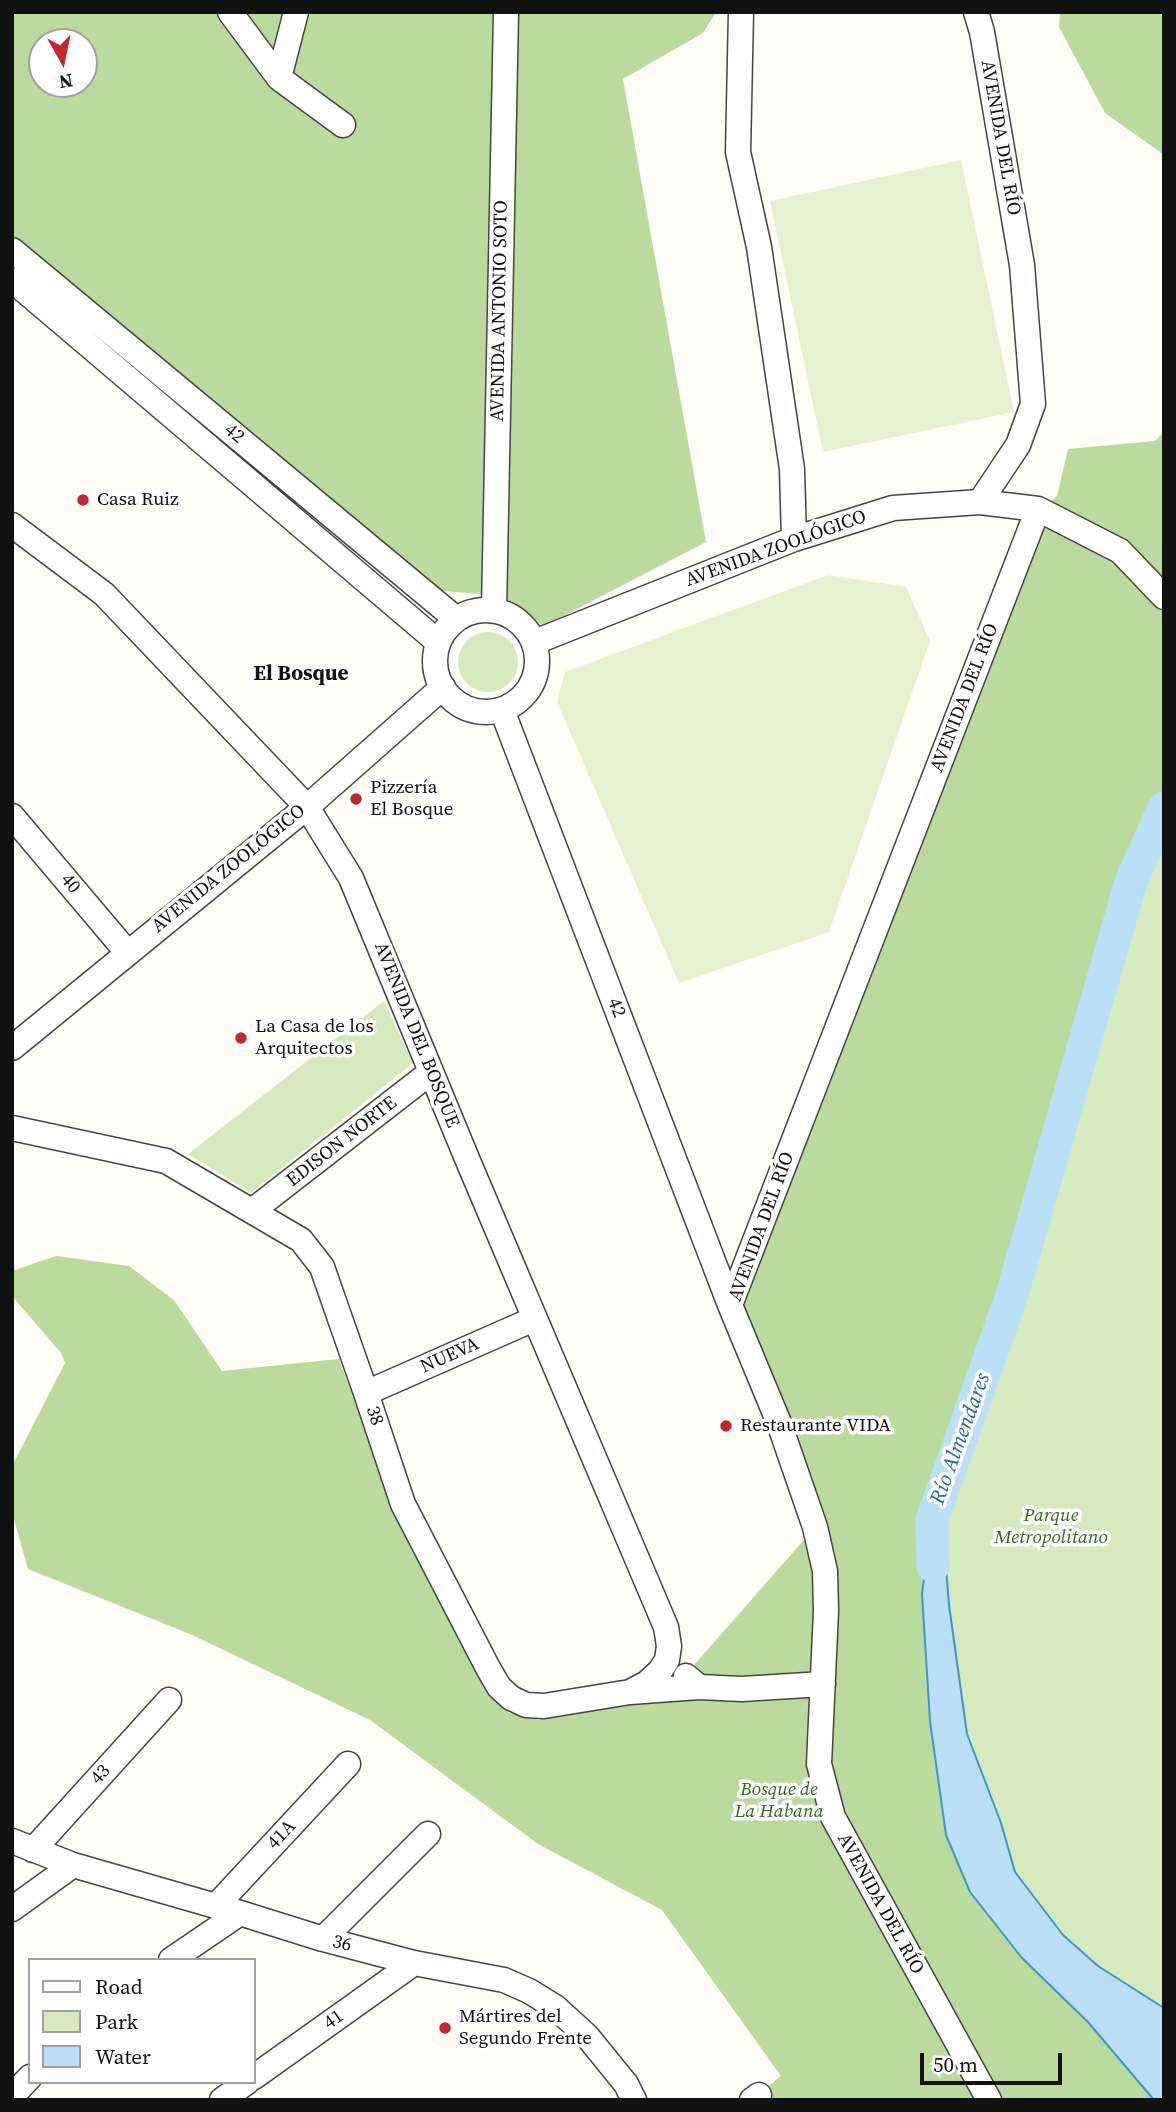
<!DOCTYPE html>
<meta charset="utf-8">
<style>
body{margin:0}
#map{position:relative;width:1176px;height:2112px;overflow:hidden;background:#fffdf5;font-family:"Source Serif 4",serif}
canvas{display:block}
.frame{position:absolute;inset:0;border:14px solid #111;pointer-events:none}
.legend{position:absolute;left:28px;top:1958px;width:228px;height:126px;box-sizing:border-box;background:#fff;border:2px solid #a0a0a0;margin:0;padding:9px 12px;list-style:none;font-size:21px;color:#111}
.legend li{display:flex;align-items:center;gap:14px;height:35px}
.legend b{width:35px;border:2px solid #a0a0a0}
.north{position:absolute;left:28px;top:28px;width:70px;height:70px;box-sizing:border-box;background:#fff;border:2px solid #a0a0a0;border-radius:50%;rotate:171deg;font-size:19px;font-weight:700;line-height:28px;text-align:center;color:#111}
.north::after{content:'';display:block;margin:auto;width:24px;height:32px;background:#c4262e;clip-path:polygon(50% 0,100% 100%,50% 72%,0 100%)}
.scale{position:absolute;left:920px;top:2053px;width:142px;height:32px;box-sizing:border-box;border:4px solid #111;border-top:0;padding-left:9px;font-size:21px;line-height:24px;white-space:nowrap;color:#111;-webkit-text-stroke:5px #fff;paint-order:stroke}
</style>
<div id="map">
<canvas width="1176" height="2112"></canvas>
<div class="frame"></div>
<ul class="legend">
<li><b style="height:9px;background:#fff"></b>Road</li>
<li><b style="height:19px;background:#d5ebbd"></b>Park</li>
<li><b style="height:19px;background:#b9e0f7"></b>Water</li>
</ul>
<div class="north">N</div>
<div class="scale">50 m</div>
</div>
<script>
const context = document.querySelector('canvas').getContext('2d');
context.lineJoin = 'round';
function fillPath(path, color) {
  context.fillStyle = color;
  context.fill(path, 'evenodd');
}
function shape(rows) {
  const path = new Path2D();
  for (const r of rows) {
    if (r.length === 3) {
      path.moveTo(r[0] + r[2], r[1]);
      path.arc(r[0], r[1], r[2], 0, 2 * Math.PI);
      continue;
    }
    path.moveTo(r[0], r[1]);
    for (let i = 2; i < r.length; i += 2) path.lineTo(r[i], r[i + 1]);
  }
  return path;
}
function stroke(path, color, width, dash) {
  context.strokeStyle = color;
  context.lineWidth = width;
  context.lineCap = dash ? 'butt' : 'round';
  context.setLineDash(dash || []);
  context.stroke(path);
}
function label(font, color, halo, rows, align = 'center') {
  context.font = font + ' "Source Serif 4",serif';
  context.lineWidth = 7;
  context.setLineDash([]);
  context.textBaseline = 'middle';
  context.strokeStyle = halo;
  context.fillStyle = color;
  for (const [text, x, y, turn = 0] of rows) {
    context.save();
    context.translate(x, y);
    context.rotate((+turn || 0) * Math.PI / 180);
    context.textAlign = isNaN(turn) ? turn : align;
    if (halo) context.strokeText(text, 0, 0);
    context.fillText(text, 0, 0);
    context.restore();
  }
}
fillPath(shape([
 [488,662,30],
 [1164,808,1164,2008,1098,1966,1063,1935,1015,1872,1001,1823,967,1734,949,1605,946,1568,932,1520,1011,1298,1131,882],
 [384,1001,413,1063,251,1193,188,1154]
]), '#d5ebbd');
fillPath(shape([
 [12,12,716,12,703,33,623,79,706,542,544,626,495,595,429,590,12,245],
 [42,42,84,42,84,84,42,84],
 [1060,12,1164,12,1164,155,1105,113,1059,27],
 [1164,432,1164,808,1131,882,1011,1298,932,1520,922,1594,930,1721,946,1835,970,1892,1022,1958,1088,2022,1154,2100,752,2100,781,2076,662,1910,538,1844,370,1720,190,1634,28,1569,12,1512,12,1466,65,1363,61,1353,12,1296,12,1271,56,1256,129,1266,174,1300,222,1371,339,1359,392,1503,490,1697,509,1713,539,1720,694,1665,810,1533,730,1305,1038,513,1057,496,1068,449,1155,441]
]), '#b9dc9c');
fillPath(shape([
 [961,160,1014,412,823,452,770,201],
 [828,575,906,587,930,641,829,932,679,983,557,702,565,672]
]), '#e6f2cf');
const water = shape([
 [932,1520,946,1568,949,1605,967,1734,1001,1823,1015,1872,1063,1935,1098,1966,1164,2008,1164,2100,1154,2100,1088,2022,1022,1958,970,1892,946,1835,930,1721,922,1594,932,1520]
]);
fillPath(water, '#b9e0f7');
stroke(water, '#3f96cf', 2);
stroke(shape([
 [933,1566,932,1520,1011,1298,1131,882,1164,808]
]), '#b9e0f7', 33);
const minor = shape([
 [230,12,279,78,343,125],
 [741,12,738,152,759,247,792,469,794,539],
 [976,12,982,32,1022,265,1033,404,1018,445,980,502],
 [279,78,296,12],
 [12,250,455,618],
 [12,280,438,642],
 [12,525,104,594,307,807,351,878,468,1161,666,1627,669,1646,667,1660,660,1671,647,1683,630,1692],
 [486,661,51],
 [494,610,506,12],
 [535,642,794,539,893,508,980,502,1038,509,1120,551,1164,597],
 [502,710,730,1305,779,1423,815,1527,825,1571,826,1611,819,1764,833,1817,989,2100],
 [12,816,127,952],
 [12,1048,307,807,443,687],
 [12,1128,166,1161,301,1240,322,1267,366,1393,403,1504,488,1668,499,1687,511,1698,526,1705,544,1706,630,1692,699,1687],
 [252,1211,431,1072],
 [730,1305,1038,509],
 [366,1393,534,1319],
 [686,1676,699,1687,742,1689,823,1684],
 [12,1841,73,1865,240,1913,323,1939,414,1963,504,1980,529,1991,555,2007,587,2036,626,2084,634,2100],
 [33,1850,169,1700],
 [216,1906,348,1764],
 [12,1909,73,1865],
 [323,1939,428,1834],
 [171,1960,240,1913],
 [254,2077,414,1963],
 [12,2096,30,2077],
 [222,2100,247,2082],
 [752,2100,759,2095]
]);
stroke(minor, '#444', 27);
stroke(minor, '#fff', 24);
for (const [x, y, r, color] of [
 [83,500,7,"#c4262e"],
 [356,799,7,"#c4262e"],
 [241,1038,7,"#c4262e"],
 [726,1426,7,"#c4262e"],
 [445,2028,7,"#c4262e"]
]) {
  const dot = new Path2D();
  dot.arc(x, y, r, 0, 2 * Math.PI);
  context.fillStyle = color;
  context.fill(dot);
  stroke(dot, '#fff', 2.5);
}
label('19px', '#111', '#fff', [
 ["AVENIDA DEL RÍO",1000,138,80],
 ["AVENIDA ANTONIO SOTO",500,311,-89],
 ["42",234,434,40],
 ["AVENIDA ZOOLÓGICO",776,549,-20],
 ["AVENIDA DEL RÍO",965,698,-69],
 ["AVENIDA ZOOLÓGICO",229,869,-39],
 ["40",70,884,50],
 ["42",616,1008,69],
 ["AVENIDA DEL BOSQUE",416,1035,68],
 ["EDISON NORTE",342,1142,-38],
 ["AVENIDA DEL RÍO",762,1227,-70],
 ["NUEVA",450,1356,-24],
 ["38",374,1416,72],
 ["43",101,1775,-48],
 ["41A",282,1835,-47],
 ["AVENIDA DEL RÍO",880,1904,61],
 ["36",342,1944,14],
 ["41",334,2020,-35]
]);
label('19px', '#111', '#fff', [
 ["Casa Ruiz",97,500],
 ["Pizzería",370,788],
 ["El Bosque",370,810],
 ["La Casa de los",255,1027],
 ["Arquitectos",255,1049],
 ["Restaurante VIDA",740,1426],
 ["Mártires del",459,2017],
 ["Segundo Frente",459,2039]
], 'left');
label('italic 19px', '#2f6b1f', '#fff', [
 ["Parque",1051,1516],
 ["Metropolitano",1051,1538],
 ["Bosque de",779,1790],
 ["La Habana",779,1812]
]);
label('bold 21px', '#111', '#fff', [
 ["El Bosque",301,675]
]);
label('italic 21px', '#1768a6', '#fff', [
 ["Río Almendares",961,1439,-70]
]);
</script>
